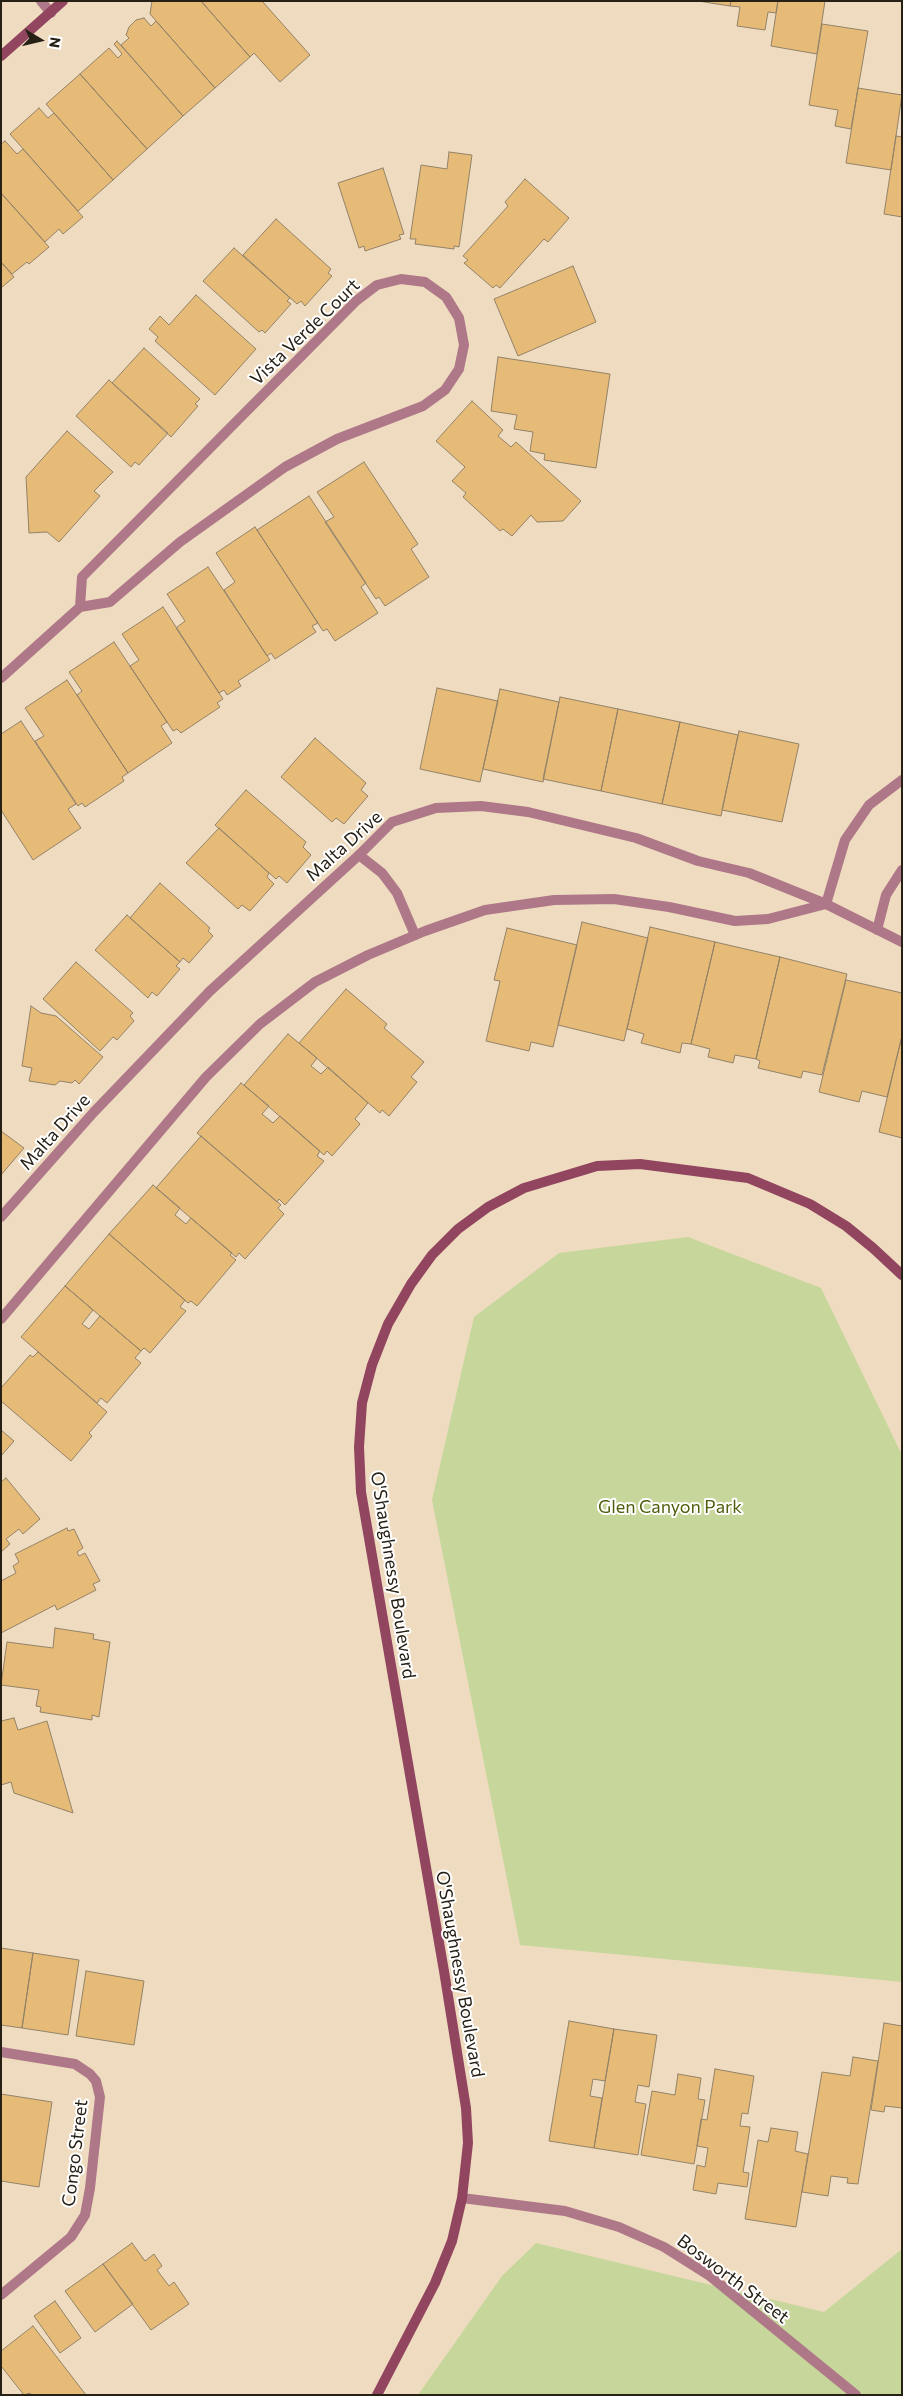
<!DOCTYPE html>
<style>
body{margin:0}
#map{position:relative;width:903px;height:2396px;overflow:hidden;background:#efdcc0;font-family:Commissioner,sans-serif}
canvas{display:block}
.frame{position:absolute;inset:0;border:2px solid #272015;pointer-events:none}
.north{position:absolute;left:15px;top:15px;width:50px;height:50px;-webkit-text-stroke:4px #fff;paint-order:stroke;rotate:99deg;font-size:14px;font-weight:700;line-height:20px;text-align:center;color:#272015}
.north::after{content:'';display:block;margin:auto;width:18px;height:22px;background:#272015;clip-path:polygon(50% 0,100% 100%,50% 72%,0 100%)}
</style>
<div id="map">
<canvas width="903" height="2396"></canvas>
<div class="frame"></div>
<div class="north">N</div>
</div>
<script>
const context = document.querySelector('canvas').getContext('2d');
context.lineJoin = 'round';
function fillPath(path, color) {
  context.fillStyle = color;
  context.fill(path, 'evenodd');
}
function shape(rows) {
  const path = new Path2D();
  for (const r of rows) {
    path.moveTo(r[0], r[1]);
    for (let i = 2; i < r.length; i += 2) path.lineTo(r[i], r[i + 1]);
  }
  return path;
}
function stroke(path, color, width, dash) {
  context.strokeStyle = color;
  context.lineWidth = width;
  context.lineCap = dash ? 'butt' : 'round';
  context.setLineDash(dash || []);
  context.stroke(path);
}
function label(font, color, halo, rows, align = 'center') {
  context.font = font + ' Commissioner,sans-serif';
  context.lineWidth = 4;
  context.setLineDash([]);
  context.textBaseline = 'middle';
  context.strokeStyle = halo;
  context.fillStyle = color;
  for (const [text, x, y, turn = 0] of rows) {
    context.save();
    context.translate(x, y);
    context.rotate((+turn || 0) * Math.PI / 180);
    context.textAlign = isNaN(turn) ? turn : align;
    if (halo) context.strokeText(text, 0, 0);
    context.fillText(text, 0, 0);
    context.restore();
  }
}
fillPath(shape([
 [688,1237,821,1288,902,1455,902,1982,520,1945,432,1500,474,1317,559,1253],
 [536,2243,824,2312,902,2249,902,2395,418,2395,502,2276]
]), '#c7d69b');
const building = shape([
 [152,1,201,1,250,57,215,88,150,14,152,1],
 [201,1,262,1,310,55,280,82,254,53,250,57,201,1],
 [698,1,731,1,730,6,698,1],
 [731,1,778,1,776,13,768,12,765,30,737,26,740,7,730,6,731,1],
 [778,1,825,1,817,54,771,46,778,1],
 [144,18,151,26,156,21,215,88,183,116,121,45,129,38,126,35,129,27,136,20,144,18],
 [822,24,868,31,851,129,835,126,838,110,809,105,822,24],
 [117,41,183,116,147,149,80,74,109,48,118,58,122,54,114,44,117,41],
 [80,74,147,149,113,180,46,104,80,74],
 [858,88,902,95,891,170,846,163,858,88],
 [39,108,48,118,54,113,113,180,78,211,10,134,39,108],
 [896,136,902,137,902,217,884,214,896,136],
 [5,141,17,154,23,149,83,217,63,234,59,229,45,242,1,193,1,144,5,141],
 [449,152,472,155,459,247,454,246,454,249,415,244,416,239,410,239,421,165,447,169,449,152],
 [383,168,404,234,399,235,401,239,365,251,364,246,359,248,338,183,383,168],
 [525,179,569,218,548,242,544,239,500,288,496,285,493,288,464,263,468,260,463,256,508,206,505,202,525,179],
 [1,193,49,247,29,264,27,262,12,274,1,262,1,193],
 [276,219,331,269,328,273,332,276,305,306,301,301,297,304,243,255,276,219],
 [234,248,290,298,287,301,291,304,265,333,262,330,259,332,203,281,234,248],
 [1,262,14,277,1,288,1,262],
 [573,266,596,322,518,356,494,299,573,266],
 [196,295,256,349,215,395,155,341,158,337,149,329,160,316,169,325,196,295],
 [144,348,200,399,195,404,198,406,171,437,112,383,144,348],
 [498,357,610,374,596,468,544,460,545,454,530,451,533,432,514,429,517,415,491,411,498,357],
 [109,380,168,433,139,465,135,462,131,467,76,416,109,380],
 [472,401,503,430,498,436,511,447,516,442,581,501,563,521,537,522,531,515,512,536,503,529,500,531,463,497,466,493,452,481,465,467,436,441,472,401],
 [67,431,113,472,94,491,100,496,59,542,47,532,29,533,26,477,67,431],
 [364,462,418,544,411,549,429,577,385,606,379,597,376,599,325,522,334,517,317,492,364,462],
 [309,496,366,583,361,587,378,613,335,641,327,629,323,631,257,530,309,496],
 [255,527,318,623,312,626,316,632,275,659,271,653,267,656,224,590,235,582,216,553,255,527],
 [208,567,270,660,238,681,241,686,227,695,224,690,219,693,176,628,185,621,167,594,208,567],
 [163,607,223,699,217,703,220,707,181,733,177,729,173,731,130,666,139,660,122,634,163,607],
 [114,642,167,722,161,726,172,743,128,773,77,695,82,691,69,672,114,642],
 [67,680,128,773,122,777,124,781,85,807,82,803,78,806,35,741,44,736,25,708,67,680],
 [437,688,498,701,480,782,420,769,437,688],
 [500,689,559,702,543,782,483,769,500,689],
 [560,697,618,709,601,791,543,779,560,697],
 [618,709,680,722,662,804,601,791,618,709],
 [21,721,76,804,68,809,81,828,33,860,1,810,1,734,21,721],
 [680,722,738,735,721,816,662,804,680,722],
 [739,731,799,744,782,822,722,810,739,731],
 [315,738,366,783,361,790,368,796,344,824,336,818,332,822,281,777,315,738],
 [246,790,306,842,303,847,311,855,287,883,279,876,276,879,215,825,246,790],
 [219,828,269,873,267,877,274,884,250,911,242,905,238,909,186,863,219,828],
 [160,883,210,928,208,931,213,936,189,963,183,958,180,962,130,918,160,883],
 [127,915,180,962,176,966,180,969,157,996,152,992,148,998,95,950,127,915],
 [582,922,648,938,624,1041,558,1025,582,922],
 [650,927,715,942,691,1044,682,1043,680,1053,641,1043,644,1034,627,1029,650,927],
 [507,928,577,945,553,1047,531,1042,529,1051,486,1041,500,981,494,980,507,928],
 [715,942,780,957,756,1059,735,1055,733,1063,708,1057,710,1049,691,1044,715,942],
 [780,957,847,974,822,1075,803,1071,801,1078,758,1068,760,1061,756,1059,780,957],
 [76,962,133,1013,130,1016,134,1021,117,1040,113,1037,100,1051,43,999,76,962],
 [846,980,902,993,902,1036,887,1097,862,1091,859,1102,819,1092,846,980],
 [346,989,387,1024,384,1028,424,1062,411,1077,417,1082,389,1116,382,1110,380,1113,299,1043,346,989],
 [31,1006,41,1013,56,1016,103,1057,79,1084,75,1080,72,1083,60,1081,55,1085,29,1081,32,1068,22,1066,31,1006],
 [288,1034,317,1058,311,1066,321,1074,328,1067,368,1103,355,1119,360,1124,332,1156,327,1151,324,1155,244,1085,288,1034],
 [902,1036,902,1138,879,1132,902,1036],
 [241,1083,269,1106,262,1114,273,1123,280,1116,320,1151,317,1156,324,1161,285,1205,279,1199,277,1202,197,1133,241,1083],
 [1,1131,24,1148,1,1175,1,1131],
 [201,1136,281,1205,278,1208,284,1214,245,1259,239,1253,236,1257,156,1188,201,1136],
 [153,1185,180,1208,175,1215,186,1224,191,1218,232,1253,230,1255,236,1260,197,1306,191,1301,188,1303,109,1234,153,1185],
 [109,1234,185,1300,180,1307,186,1311,150,1353,144,1348,141,1351,65,1286,109,1234],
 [65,1286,93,1310,82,1324,89,1329,100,1316,141,1351,135,1358,141,1363,107,1403,101,1398,97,1403,21,1337,65,1286],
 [38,1352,107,1412,89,1433,92,1436,71,1461,1,1401,1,1388,30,1355,33,1357,38,1352],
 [1,1430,14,1441,1,1456,1,1430],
 [6,1478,40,1519,23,1534,19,1529,6,1539,10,1544,1,1552,1,1482,6,1478],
 [67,1528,68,1531,74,1529,83,1548,77,1552,79,1556,85,1553,100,1581,93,1584,96,1590,57,1610,55,1605,1,1633,1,1581,16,1573,13,1566,19,1562,15,1554,67,1528],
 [55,1628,94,1634,93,1639,110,1642,99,1717,92,1715,92,1720,40,1712,41,1707,36,1706,39,1690,1,1685,7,1642,53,1648,55,1628],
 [14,1718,18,1730,47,1721,73,1813,14,1793,11,1782,1,1785,1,1721,14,1718],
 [1,1948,33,1953,22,2028,1,2025,1,1948],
 [33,1953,79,1960,68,2035,22,2028,33,1953],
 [86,1971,144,1981,134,2045,76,2036,86,1971],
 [569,2021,614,2029,605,2081,593,2079,590,2096,602,2098,594,2148,549,2141,569,2021],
 [884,2023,902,2026,902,2108,885,2106,884,2112,871,2110,884,2023],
 [614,2029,657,2035,649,2087,638,2085,635,2102,646,2104,638,2155,594,2148,614,2029],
 [853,2057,878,2061,858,2184,847,2183,848,2178,831,2176,828,2196,802,2192,822,2072,850,2076,853,2057],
 [715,2069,754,2076,748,2114,742,2113,740,2126,750,2127,743,2172,749,2173,747,2187,718,2183,716,2194,693,2190,697,2165,705,2167,708,2148,697,2146,701,2119,707,2120,715,2069],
 [678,2074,701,2078,698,2099,705,2100,694,2164,641,2155,652,2091,675,2095,678,2074],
 [1,2094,52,2102,39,2187,1,2181,1,2094],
 [771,2128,798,2132,795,2151,808,2154,796,2227,745,2219,758,2140,768,2142,771,2128],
 [132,2243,145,2261,154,2254,162,2266,157,2270,169,2286,174,2282,189,2304,151,2330,103,2264,132,2243],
 [103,2264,133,2304,95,2332,65,2291,103,2264],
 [55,2301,81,2338,60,2353,34,2316,55,2301],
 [33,2326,86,2395,31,2395,30,2393,24,2395,1,2366,1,2351,33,2326]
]);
fillPath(building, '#e6ba77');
stroke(building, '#938268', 1);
stroke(shape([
 [359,855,382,873,397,893,415,935]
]), '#af7888', 10);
stroke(shape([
 [41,1,51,13],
 [1,678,80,607,110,602,180,542,285,467,337,439,423,406,445,390,459,369,464,345,459,318,446,297,425,282,401,279,377,285,356,301,82,577,80,607],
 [826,904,845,840,869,805,902,780],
 [877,930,886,895,902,870],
 [1,1217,93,1113,210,991,359,855,392,822,436,808,481,806,528,812,636,838,698,861,749,873,826,904,902,942],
 [1,1319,206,1077,260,1024,315,982,368,955,425,931,485,910,554,900,614,899,669,907,735,921,768,919,826,904],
 [1,2052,75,2064,90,2074,96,2081,100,2097,90,2188,85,2215,71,2237,1,2295],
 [462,2198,565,2211,619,2227,664,2247,710,2276,856,2395]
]), '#af7888', 10);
stroke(shape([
 [1,56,63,1],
 [377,2395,435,2283,452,2241,462,2198,468,2143,466,2108,444,1971,361,1492,359,1447,362,1403,372,1365,388,1324,411,1284,432,1255,458,1229,488,1207,524,1188,597,1166,640,1164,748,1178,810,1204,846,1226,873,1248,902,1275]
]), '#92455f', 10);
label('18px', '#272015', '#fff', [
 ["Vista Verde Court",305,332,-44],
 ["Malta Drive",344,846,-42],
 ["Malta Drive",55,1132,-48],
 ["O'Shaughnessy Boulevard",393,1575,81],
 ["O'Shaughnessy Boulevard",460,1974,80],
 ["Congo Street",75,2153,-83],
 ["Bosworth Street",733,2279,37]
]);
label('18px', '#505e0b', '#fff', [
 ["Glen Canyon Park",670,1507]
]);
</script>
